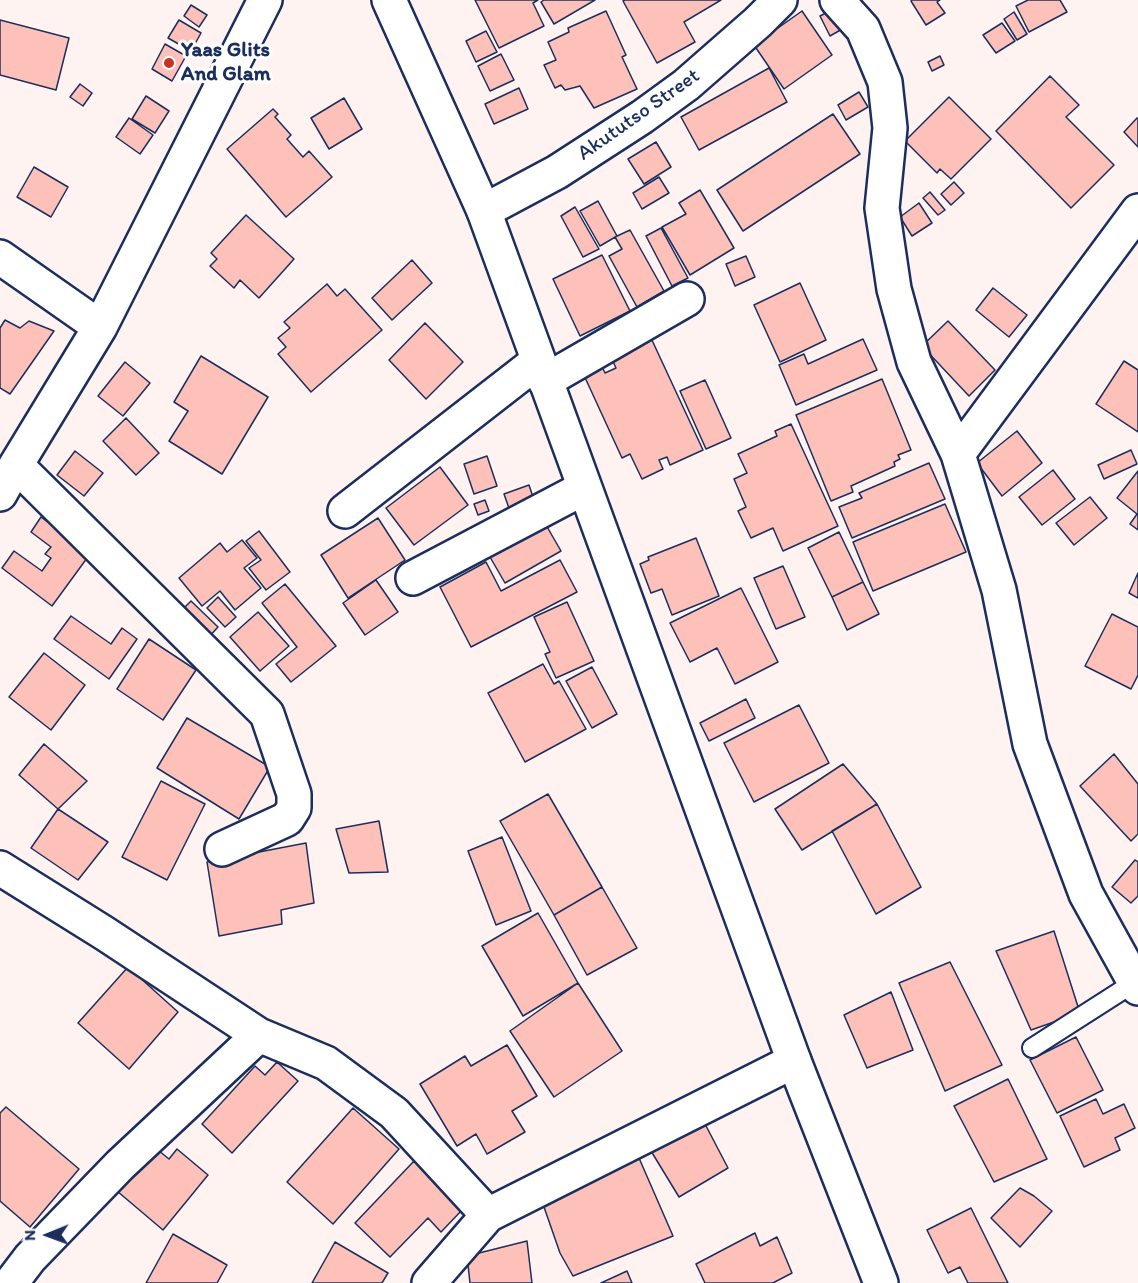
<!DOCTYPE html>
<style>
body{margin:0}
#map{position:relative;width:1138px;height:1283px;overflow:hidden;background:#fff3f1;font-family:Itim,sans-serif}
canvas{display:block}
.north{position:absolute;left:18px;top:1205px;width:60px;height:60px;-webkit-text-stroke:4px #fff;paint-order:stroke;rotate:269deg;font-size:16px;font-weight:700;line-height:24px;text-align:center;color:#1b2f5e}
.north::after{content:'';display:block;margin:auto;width:21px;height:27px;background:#1b2f5e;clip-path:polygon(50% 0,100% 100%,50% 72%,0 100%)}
</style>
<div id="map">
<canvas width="1138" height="1283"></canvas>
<div class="north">N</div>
</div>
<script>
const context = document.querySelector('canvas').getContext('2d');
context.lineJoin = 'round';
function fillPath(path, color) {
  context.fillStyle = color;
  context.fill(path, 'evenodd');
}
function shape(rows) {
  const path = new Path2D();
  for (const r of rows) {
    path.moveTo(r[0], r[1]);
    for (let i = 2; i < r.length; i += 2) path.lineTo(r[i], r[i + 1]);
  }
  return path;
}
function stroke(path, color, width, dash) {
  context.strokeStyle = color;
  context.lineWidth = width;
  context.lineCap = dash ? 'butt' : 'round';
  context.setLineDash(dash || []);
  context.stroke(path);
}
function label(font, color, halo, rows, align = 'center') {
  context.font = font + ' Itim,sans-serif';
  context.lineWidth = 6;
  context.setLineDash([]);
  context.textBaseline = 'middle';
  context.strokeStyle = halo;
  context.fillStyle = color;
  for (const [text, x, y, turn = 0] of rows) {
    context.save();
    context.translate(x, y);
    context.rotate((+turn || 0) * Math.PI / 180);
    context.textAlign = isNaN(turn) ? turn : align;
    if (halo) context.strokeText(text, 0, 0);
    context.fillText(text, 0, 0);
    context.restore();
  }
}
const building = shape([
 [475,0,538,0,533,3,544,26,499,48,475,0],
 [544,0,595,0,554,24,541,2,544,0],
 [625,0,721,0,684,22,695,42,657,63,623,1,625,0],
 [912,0,940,0,937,2,945,13,926,25,911,1,912,0],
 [1028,0,1060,0,1067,12,1029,32,1016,6,1028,0],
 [191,5,207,15,199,27,184,16,191,5],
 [834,9,844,28,830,36,820,16,834,9],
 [606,11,626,55,622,57,637,89,594,108,580,86,565,90,561,85,555,88,544,65,556,60,548,42,569,32,568,28,606,11],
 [802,11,832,55,784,89,754,45,802,11],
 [1014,12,1027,34,1017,40,1004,19,1014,12],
 [0,20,69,38,56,90,0,75,0,20],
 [179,20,201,33,191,51,168,38,179,20],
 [1002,23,1015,41,996,53,983,35,1002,23],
 [486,31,497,52,476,62,466,41,486,31],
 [165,44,186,56,172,81,152,69,165,44],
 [501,54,514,80,490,91,478,66,501,54],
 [940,56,944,65,932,71,928,62,940,56],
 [769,68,787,102,699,150,681,117,769,68],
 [1050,76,1079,105,1066,117,1114,165,1071,208,996,131,1050,76],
 [80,84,92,93,83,106,70,97,80,84],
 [519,88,528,109,494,124,485,104,519,88],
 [859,92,868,107,846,120,838,105,859,92],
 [146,96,169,111,155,133,132,119,146,96],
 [949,97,991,139,951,179,940,169,937,173,905,141,949,97],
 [344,98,362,129,329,149,311,118,344,98],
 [273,109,278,114,275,117,291,135,287,139,303,157,309,151,332,177,286,217,227,149,273,109],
 [833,114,860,154,743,231,717,190,833,114],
 [129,118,153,135,140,154,116,137,129,118],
 [1137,118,1138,119,1138,147,1124,132,1137,118],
 [656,142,671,167,644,184,628,159,656,142],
 [34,167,68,187,51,217,17,197,34,167],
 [659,177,669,193,642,209,633,193,659,177],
 [954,182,964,193,951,205,941,194,954,182],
 [700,190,734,248,690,275,662,227,686,214,679,203,700,190],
 [930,192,945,210,938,215,923,198,930,192],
 [598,201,617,236,600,246,580,211,598,201],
 [919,203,932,223,912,236,900,217,919,203],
 [575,207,599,249,583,257,561,216,575,207],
 [246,215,294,259,259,298,240,280,234,288,210,266,217,259,211,253,246,215],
 [661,228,688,278,672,286,646,236,661,228],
 [630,230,664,291,637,307,609,256,622,249,615,237,630,230],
 [602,255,630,311,580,336,553,279,602,255],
 [746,256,755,277,735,286,726,264,746,256],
 [412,260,432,283,392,320,372,298,412,260],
 [800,283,826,340,780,362,754,305,800,283],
 [327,284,337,296,345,289,382,330,311,392,278,354,286,347,278,338,290,328,284,322,327,284],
 [993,288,1027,315,1009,337,976,310,993,288],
 [5,320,20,328,29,321,54,331,10,394,0,388,0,328,5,320],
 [948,321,995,370,969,396,922,346,948,321],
 [425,323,463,362,426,399,389,360,425,323],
 [651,338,703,450,670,465,667,457,659,460,663,469,642,479,630,454,622,458,582,371,600,362,605,373,616,368,611,357,651,338],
 [863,339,877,370,796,405,779,365,804,354,808,364,863,339],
 [201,356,268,397,222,474,169,441,188,411,174,402,201,356],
 [1124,361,1138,370,1138,432,1096,404,1124,361],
 [125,362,150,383,123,416,98,396,125,362],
 [882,379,911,450,898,455,900,459,894,462,895,466,851,486,853,492,831,501,796,415,882,379],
 [705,380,731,438,706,449,680,391,705,380],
 [126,418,159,453,136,475,103,441,126,418],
 [791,424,838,526,783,551,773,528,751,538,738,511,746,507,734,479,747,473,738,454,777,436,775,431,791,424],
 [1017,431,1042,463,1002,496,977,463,1017,431],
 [1131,450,1137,464,1104,479,1098,465,1131,450],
 [75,451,103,473,84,496,57,475,75,451],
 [487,456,497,486,474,494,464,464,487,456],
 [929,463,945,499,852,538,839,507,862,498,859,493,929,463],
 [440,467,468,505,414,545,386,508,440,467],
 [1053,470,1075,499,1042,525,1019,497,1053,470],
 [1138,471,1138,530,1130,524,1137,514,1117,498,1138,471],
 [529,485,535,503,510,511,504,494,529,485],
 [1090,497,1107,518,1074,545,1056,523,1090,497],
 [485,500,489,511,478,515,474,504,485,500],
 [945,504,966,552,873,591,853,542,945,504],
 [41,517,90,554,52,606,2,568,14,551,42,571,51,558,45,554,51,547,31,532,41,517],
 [378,518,405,560,348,598,321,555,378,518],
 [546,525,561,551,505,583,490,557,546,525],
 [259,531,290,572,266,590,249,568,261,560,246,541,259,531],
 [839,532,863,582,832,597,808,548,839,532],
 [696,538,719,596,672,615,662,589,651,593,640,564,649,560,648,557,696,538],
 [242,540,257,558,244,568,261,588,235,610,220,591,202,606,179,578,220,543,227,552,242,540],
 [560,560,577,592,471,647,440,587,486,562,501,591,560,560],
 [783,566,805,617,776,629,754,578,783,566],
 [1138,573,1138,598,1129,593,1138,573],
 [376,580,398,612,365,635,343,603,376,580],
 [863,582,879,614,847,630,832,597,863,582],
 [285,584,336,646,291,682,276,664,297,647,262,603,285,584],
 [741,588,778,662,735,684,717,648,690,662,670,623,741,588],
 [218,597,236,617,225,627,207,608,218,597],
 [191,601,218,627,208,638,181,611,191,601],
 [567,602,594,661,556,678,545,654,550,652,534,617,567,602],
 [258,612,289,646,260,671,230,637,258,612],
 [1112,614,1138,627,1138,675,1131,689,1085,666,1112,614],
 [71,616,111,644,122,628,137,639,109,679,54,639,71,616],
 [149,639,196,670,163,720,117,689,149,639],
 [44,653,85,685,51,730,9,697,44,653],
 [543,664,554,684,559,681,586,729,525,762,488,693,543,664],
 [592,667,617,714,592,728,566,681,592,667],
 [746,699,755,718,709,741,700,723,746,699],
 [799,705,829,763,754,802,724,743,799,705],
 [187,718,270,767,239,819,157,768,187,718],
 [44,744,87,781,58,809,19,775,44,744],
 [1114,754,1138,784,1138,834,1131,841,1080,786,1114,754],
 [843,764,877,804,802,850,775,809,843,764],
 [161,781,205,804,167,880,122,857,161,781],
 [548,794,602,887,554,915,500,821,548,794],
 [877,804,921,887,876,914,832,831,877,804],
 [58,809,108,842,78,880,31,848,58,809],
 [379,821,388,872,349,873,336,829,379,821],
 [502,837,531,911,496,925,468,851,502,837],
 [306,843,314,903,281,910,282,924,219,936,207,862,306,843],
 [1135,860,1138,862,1138,896,1131,903,1112,887,1135,860],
 [602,887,637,948,587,975,554,915,602,887],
 [538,913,578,983,523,1016,482,946,538,913],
 [1054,931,1080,1013,1031,1030,996,951,1054,931],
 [950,962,1002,1065,945,1091,899,983,950,962],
 [128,967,178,1012,129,1069,78,1023,128,967],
 [578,983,622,1051,554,1097,510,1031,578,983],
 [891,992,913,1050,867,1068,844,1015,891,992],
 [1076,1037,1103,1090,1057,1113,1030,1060,1076,1037],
 [507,1045,537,1096,512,1111,525,1132,487,1154,476,1134,457,1146,420,1084,465,1056,471,1066,507,1045],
 [277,1062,298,1081,232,1153,202,1124,255,1066,265,1075,277,1062],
 [1008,1079,1047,1159,994,1182,954,1106,1008,1079],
 [1096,1099,1103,1114,1124,1104,1135,1128,1115,1138,1120,1150,1084,1167,1060,1116,1096,1099],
 [6,1107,79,1169,30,1227,0,1201,0,1113,6,1107],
 [353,1108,399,1149,333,1224,287,1182,353,1108],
 [704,1122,728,1168,679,1197,651,1151,704,1122],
 [153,1146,169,1159,177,1149,208,1175,163,1230,117,1191,153,1146],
 [639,1158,673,1236,573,1276,560,1253,544,1207,639,1158],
 [414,1161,463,1209,441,1232,428,1218,390,1257,355,1223,414,1161],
 [1020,1188,1034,1196,1052,1211,1020,1247,991,1218,1020,1188],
 [971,1208,1008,1283,968,1283,960,1267,948,1273,927,1230,971,1208],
 [755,1233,760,1246,777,1237,792,1273,773,1283,705,1283,696,1264,755,1233],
 [173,1234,227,1265,217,1283,146,1283,173,1234],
 [527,1241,532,1283,470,1283,467,1256,527,1241],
 [335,1242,388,1273,382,1283,312,1283,335,1242],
 [627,1271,632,1283,601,1283,627,1271]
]);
fillPath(building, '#fdc1ba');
stroke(building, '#1b2f5e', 1.5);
const service = shape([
 [1032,1048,1135,982]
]);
const minor = shape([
 [389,0,484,211],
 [837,0,863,29,885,82,890,128,882,208,894,289,914,362,958,454,999,590,1030,744,1086,894,1138,988],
 [0,257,100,327],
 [545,381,687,299],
 [958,454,1138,211],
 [16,465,267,714,294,794,294,808,287,819,222,849],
 [0,494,16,465,100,327,265,0],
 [345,511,538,361],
 [413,578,584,488],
 [0,868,104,933,259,1035,326,1063,394,1113,488,1215],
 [11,1283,30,1258,120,1165,259,1035],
 [429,1283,488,1215,794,1061]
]);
const tertiary = shape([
 [780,0,758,22,686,85,642,117,557,172,484,211,794,1061,881,1283]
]);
stroke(service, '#1b2f5e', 22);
stroke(minor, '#1b2f5e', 38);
stroke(tertiary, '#1b2f5e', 38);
stroke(service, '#fff', 18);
stroke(minor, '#fff', 33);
stroke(tertiary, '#fff', 33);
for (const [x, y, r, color] of [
 [169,63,6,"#c8321e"]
]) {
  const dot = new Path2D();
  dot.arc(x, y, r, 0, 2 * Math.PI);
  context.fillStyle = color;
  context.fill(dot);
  stroke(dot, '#fff', 2);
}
label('bold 21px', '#1b2f5e', '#fff', [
 ["Yaas Glits",181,51],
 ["And Glam",181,75]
], 'left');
label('21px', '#1b2f5e', '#fff', [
 ["Akututso Street",639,115,-35]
]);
</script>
